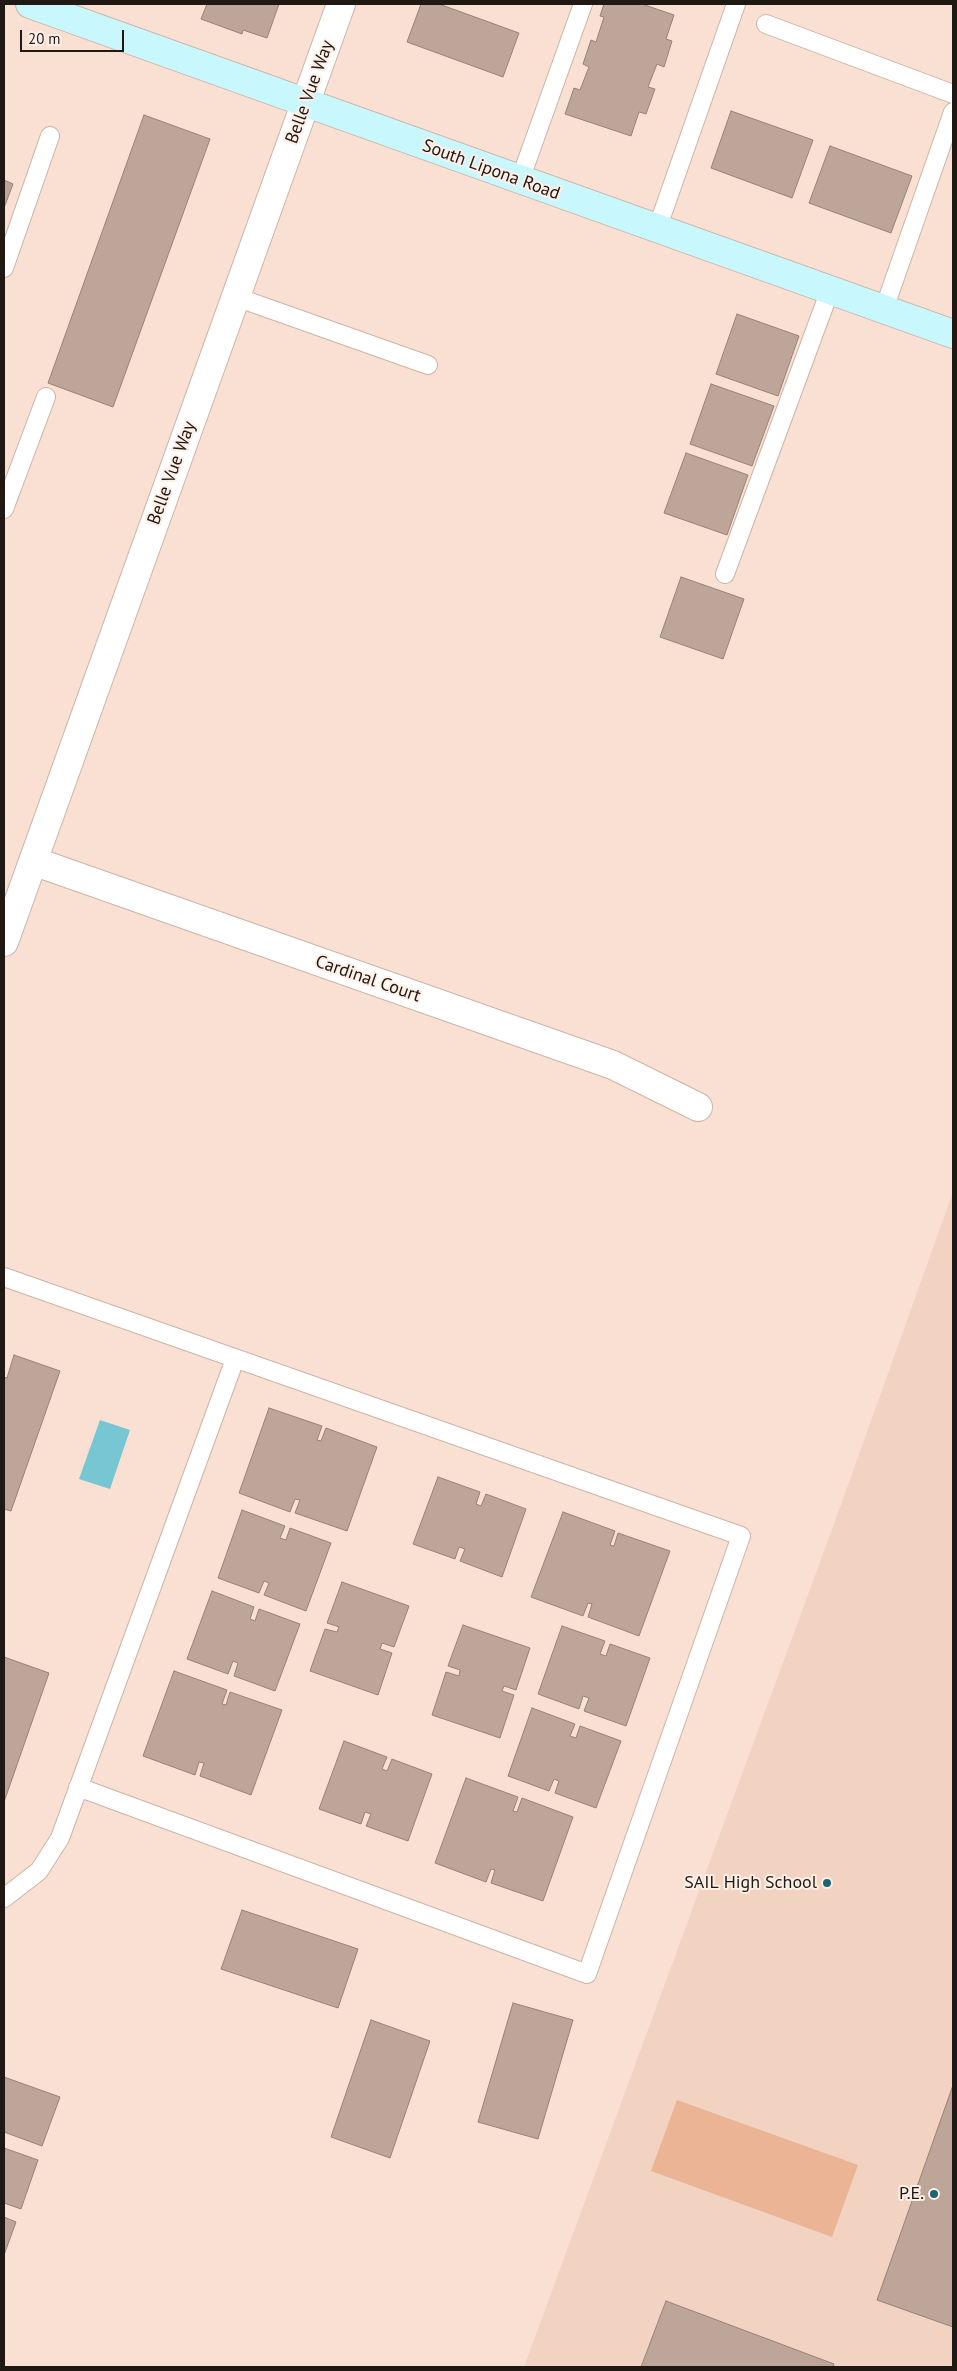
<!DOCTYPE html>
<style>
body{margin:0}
#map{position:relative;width:957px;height:2371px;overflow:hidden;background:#f9e0d2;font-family:"PT Sans",sans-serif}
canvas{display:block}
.frame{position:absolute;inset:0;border:5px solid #201813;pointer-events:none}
.scale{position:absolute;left:20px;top:30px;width:104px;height:22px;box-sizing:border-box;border:2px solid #201813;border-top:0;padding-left:6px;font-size:15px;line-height:18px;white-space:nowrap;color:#201813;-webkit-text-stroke:4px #feefe7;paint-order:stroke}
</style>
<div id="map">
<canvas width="957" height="2371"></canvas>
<div class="frame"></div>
<div class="scale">20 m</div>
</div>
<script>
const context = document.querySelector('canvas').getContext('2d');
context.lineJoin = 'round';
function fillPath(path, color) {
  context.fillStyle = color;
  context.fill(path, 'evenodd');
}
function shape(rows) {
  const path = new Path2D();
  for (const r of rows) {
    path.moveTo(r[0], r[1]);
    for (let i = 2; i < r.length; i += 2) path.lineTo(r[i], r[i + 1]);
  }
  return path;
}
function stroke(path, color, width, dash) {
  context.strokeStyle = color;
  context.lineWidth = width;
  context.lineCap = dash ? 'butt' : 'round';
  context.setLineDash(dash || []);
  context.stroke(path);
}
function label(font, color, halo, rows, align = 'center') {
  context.font = font + ' "PT Sans",sans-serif';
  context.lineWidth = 4;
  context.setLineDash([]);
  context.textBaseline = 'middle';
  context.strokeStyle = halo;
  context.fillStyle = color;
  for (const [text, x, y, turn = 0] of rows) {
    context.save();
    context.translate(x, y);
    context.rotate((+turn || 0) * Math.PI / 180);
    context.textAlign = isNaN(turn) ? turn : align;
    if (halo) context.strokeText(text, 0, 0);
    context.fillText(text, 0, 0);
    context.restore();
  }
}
fillPath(shape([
 [953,1192,953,2367,524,2367,838,1513]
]), '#f2d3c1');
fillPath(shape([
 [677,2100,858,2165,832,2237,651,2171]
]), '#eab495');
fillPath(shape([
 [100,1420,130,1430,110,1489,79,1479]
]), '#77c6d3');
const building = shape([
 [207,4,279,4,267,38,243,30,242,34,201,19,207,4],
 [421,4,439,4,519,33,503,77,407,42,421,4],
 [604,4,642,4,674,15,666,39,672,41,664,67,657,64,648,87,655,89,646,114,639,112,631,136,565,114,574,88,580,90,589,67,583,64,591,40,596,42,604,17,600,16,604,4],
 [731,111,813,140,792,198,711,168,731,111],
 [144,115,210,139,113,407,48,383,144,115],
 [830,146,912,176,891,233,809,203,830,146],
 [4,180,13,184,4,208,4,180],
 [737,314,799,336,778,396,716,374,737,314],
 [711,384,774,406,752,466,690,444,711,384],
 [686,453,748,475,727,535,664,513,686,453],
 [681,577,744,599,723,659,660,637,681,577],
 [14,1355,60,1371,11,1511,4,1509,4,1377,7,1378,14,1355],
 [269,1408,322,1426,317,1440,321,1441,326,1428,377,1447,347,1531,295,1513,300,1500,295,1499,290,1512,239,1493,269,1408],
 [438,1477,480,1492,476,1504,481,1506,486,1494,526,1509,502,1577,460,1561,465,1549,459,1547,455,1559,413,1544,438,1477],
 [242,1510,285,1526,280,1538,286,1540,290,1528,331,1543,306,1611,264,1595,269,1583,264,1581,259,1593,218,1578,242,1510],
 [563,1512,615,1531,610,1545,614,1546,618,1533,670,1551,639,1636,588,1617,592,1604,588,1603,583,1616,531,1597,563,1512],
 [342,1582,409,1606,394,1647,382,1643,380,1649,392,1653,378,1695,310,1671,325,1629,337,1632,339,1627,327,1623,342,1582],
 [212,1591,254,1607,250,1619,255,1621,259,1609,300,1624,275,1691,234,1676,238,1663,233,1661,228,1674,187,1659,212,1591],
 [463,1625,530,1648,516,1690,504,1686,502,1691,514,1695,500,1738,432,1715,446,1672,459,1676,460,1670,448,1666,463,1625],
 [562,1626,605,1641,600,1654,606,1656,610,1644,650,1658,626,1726,584,1711,589,1698,583,1696,579,1709,538,1694,562,1626],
 [4,1657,49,1673,4,1802,4,1657],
 [174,1671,227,1690,222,1704,226,1705,230,1692,282,1710,251,1795,200,1776,204,1763,199,1762,195,1775,143,1756,174,1671],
 [532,1708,575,1724,570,1736,576,1738,580,1726,621,1741,596,1808,555,1793,559,1781,554,1779,549,1791,508,1776,532,1708],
 [344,1741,387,1757,382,1769,387,1771,392,1759,432,1774,408,1841,366,1826,371,1814,365,1812,361,1824,319,1809,344,1741],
 [466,1778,518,1797,513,1811,517,1812,522,1798,573,1817,543,1901,491,1883,495,1870,491,1869,486,1882,435,1863,466,1778],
 [242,1910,358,1949,338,2008,221,1969,242,1910],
 [513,2003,573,2020,538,2139,478,2122,513,2003],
 [371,2020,430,2041,390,2158,331,2137,371,2020],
 [4,2077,60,2097,42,2146,4,2132,4,2077],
 [952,2088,953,2088,953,2327,877,2300,952,2088],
 [4,2148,38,2160,21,2209,4,2203,4,2148],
 [4,2217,16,2222,4,2255,4,2217],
 [666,2301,834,2364,833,2367,641,2367,666,2301]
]);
fillPath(building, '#bda699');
stroke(building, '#988275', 1);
const lane = shape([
 [766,24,953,94],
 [520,180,583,4],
 [657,229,736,4],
 [4,268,50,136],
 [236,297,428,365],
 [884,309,953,112],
 [4,509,46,397],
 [725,574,830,290],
 [4,1277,741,1536,587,1974,78,1787],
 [4,1898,39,1871,60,1838,235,1359]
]);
const street = shape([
 [33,861,613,1065,698,1107],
 [4,942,341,4]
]);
const secondary = shape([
 [30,4,953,334]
]);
stroke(lane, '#ccb4a7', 20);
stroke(street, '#ccb4a7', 30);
stroke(secondary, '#ccb4a7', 30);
stroke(lane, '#fff', 18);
stroke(street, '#fff', 28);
stroke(secondary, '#c9f7fe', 28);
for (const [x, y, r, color] of [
 [827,1883,5,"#1b6671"],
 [934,2194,5,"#1b6671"]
]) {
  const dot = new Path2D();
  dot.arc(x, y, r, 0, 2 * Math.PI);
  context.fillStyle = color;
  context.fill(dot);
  stroke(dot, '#feefe7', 2);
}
label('18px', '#201813', '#feefe7', [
 ["Belle Vue Way",310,92,-70],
 ["South Lipona Road",491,170,20],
 ["Belle Vue Way",172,473,-70],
 ["Cardinal Court",368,979,19]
]);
label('18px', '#201813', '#feefe7', [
 ["SAIL High School",817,1883],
 ["P.E.",924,2194]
], 'right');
</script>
